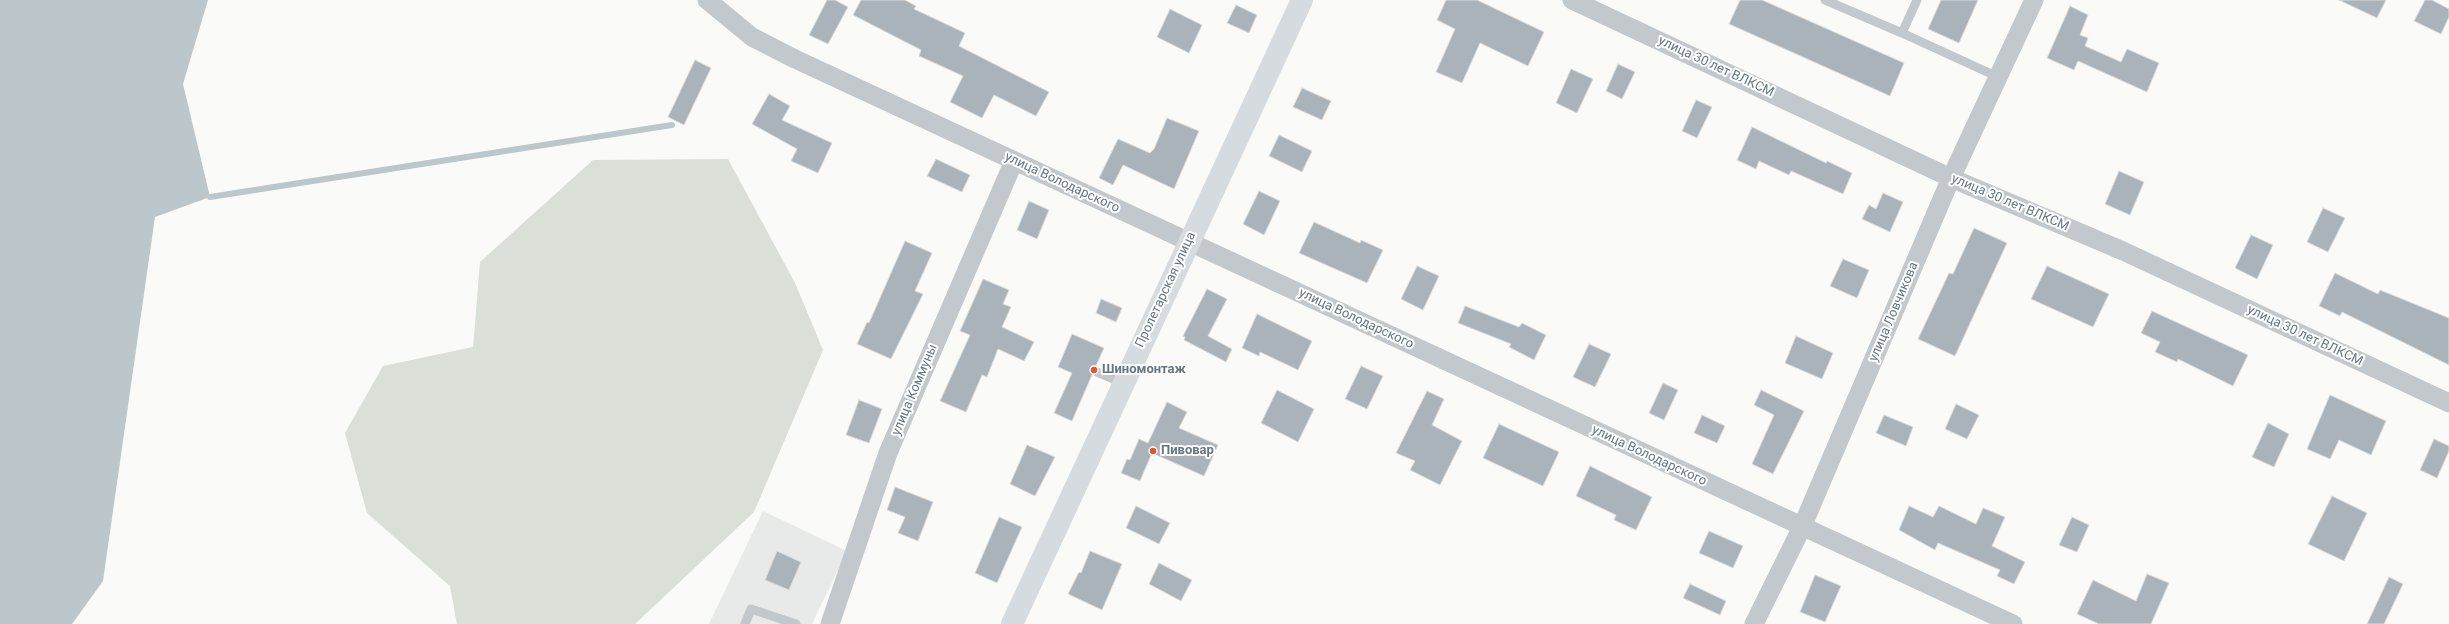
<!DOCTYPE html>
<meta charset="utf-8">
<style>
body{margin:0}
canvas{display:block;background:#fafaf8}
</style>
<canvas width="2449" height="624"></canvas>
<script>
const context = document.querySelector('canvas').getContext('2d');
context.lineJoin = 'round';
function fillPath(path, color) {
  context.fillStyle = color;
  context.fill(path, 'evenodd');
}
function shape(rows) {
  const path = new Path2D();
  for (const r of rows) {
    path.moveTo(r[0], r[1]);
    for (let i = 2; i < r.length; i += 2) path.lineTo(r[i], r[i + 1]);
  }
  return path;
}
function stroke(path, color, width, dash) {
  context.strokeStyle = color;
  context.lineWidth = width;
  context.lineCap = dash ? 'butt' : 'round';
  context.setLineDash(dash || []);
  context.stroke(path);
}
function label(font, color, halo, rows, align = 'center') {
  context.font = font + ' Roboto,sans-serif';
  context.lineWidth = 4;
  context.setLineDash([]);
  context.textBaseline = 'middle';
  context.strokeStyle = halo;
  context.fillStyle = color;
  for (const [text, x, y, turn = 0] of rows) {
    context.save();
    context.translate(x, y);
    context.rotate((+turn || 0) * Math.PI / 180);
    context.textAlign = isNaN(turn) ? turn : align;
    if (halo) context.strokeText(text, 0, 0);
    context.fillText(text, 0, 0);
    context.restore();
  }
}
fillPath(shape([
 [763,511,847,551,812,624,709,624]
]), '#e8e9e9');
fillPath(shape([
 [728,159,795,283,823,350,754,512,635,624,457,624,450,586,367,513,345,433,383,366,473,347,480,262,593,160]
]), '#dadfd7');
fillPath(shape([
 [0,0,208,0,183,84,210,197,155,217,103,581,72,624,0,624]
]), '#bbc7cb');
stroke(shape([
 [210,197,672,125]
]), '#bbc7cb', 6);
const building = shape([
 [827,0,835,0,848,7,828,44,809,35,827,0],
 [861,0,905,0,916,6,914,9,965,33,959,46,1049,92,1036,116,994,95,982,118,950,102,963,76,919,56,921,50,853,15,861,0],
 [1446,0,1477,0,1544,32,1528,66,1480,43,1462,83,1436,72,1455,29,1437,20,1446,0],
 [1740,0,1762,0,1904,63,1890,96,1729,24,1740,0],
 [1941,0,1978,0,1959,43,1928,29,1941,0],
 [2339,0,2386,0,2377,18,2339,0],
 [2425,0,2432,0,2449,9,2449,17,2441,34,2414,21,2425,0],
 [1236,5,1257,15,1249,33,1227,23,1236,5],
 [2070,6,2088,15,2080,35,2088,38,2085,46,2121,62,2127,49,2159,63,2147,92,2078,61,2074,70,2047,58,2070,6],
 [1170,9,1202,25,1189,53,1157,37,1170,9],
 [695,60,711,68,684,125,668,117,695,60],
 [1618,64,1635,72,1622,99,1606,91,1618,64],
 [1571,69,1593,79,1577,113,1556,103,1571,69],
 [1302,88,1331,101,1322,120,1293,107,1302,88],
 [769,94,790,106,782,120,832,143,818,173,791,161,797,149,752,124,769,94],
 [1696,100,1712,107,1697,138,1682,131,1696,100],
 [1167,118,1199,131,1174,189,1123,165,1113,185,1099,178,1118,139,1150,153,1154,149,1167,118],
 [1752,127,1826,163,1827,161,1852,173,1843,194,1791,171,1789,175,1759,161,1756,169,1737,160,1752,127],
 [1279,135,1312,151,1302,172,1269,156,1279,135],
 [936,159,970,175,962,192,927,176,936,159],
 [2119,171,2144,182,2130,215,2105,204,2119,171],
 [1259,191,1280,201,1264,235,1243,224,1259,191],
 [1883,193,1903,202,1890,232,1862,219,1869,205,1876,209,1883,193],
 [1029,201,1049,210,1037,239,1017,230,1029,201],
 [2323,208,2345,218,2328,252,2307,242,2323,208],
 [1314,222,1360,243,1361,240,1383,250,1367,283,1299,253,1314,222],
 [1974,228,2007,243,1955,356,1918,339,1949,273,1953,274,1974,228],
 [2251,235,2273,245,2257,279,2235,268,2251,235],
 [905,241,932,253,915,291,923,294,891,359,857,344,867,322,869,323,905,241],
 [1843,259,1869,270,1857,298,1830,286,1843,259],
 [1417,266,1439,276,1423,310,1401,299,1417,266],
 [2047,266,2109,294,2093,327,2031,299,2047,266],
 [2335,273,2378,294,2380,290,2449,318,2449,365,2342,312,2340,316,2319,306,2335,273],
 [983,279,1009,290,1003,304,1011,307,1002,327,1034,342,1024,361,998,349,987,377,982,375,966,412,940,401,970,335,960,331,983,279],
 [1207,289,1227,299,1208,336,1232,349,1226,362,1184,340,1185,337,1183,336,1207,289],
 [1101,299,1122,308,1116,322,1096,313,1101,299],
 [1465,306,1519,327,1522,323,1546,335,1534,360,1509,347,1511,344,1458,323,1465,306],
 [2152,311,2248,355,2233,386,2178,359,2177,362,2155,352,2160,342,2141,333,2152,311],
 [1257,314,1312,341,1298,370,1260,352,1259,356,1242,348,1257,314],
 [1072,334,1104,348,1096,366,1092,369,1092,375,1072,421,1054,413,1072,373,1058,367,1072,334],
 [1796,336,1833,353,1822,379,1785,363,1796,336],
 [1589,344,1611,354,1595,387,1573,377,1589,344],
 [1361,366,1383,376,1367,409,1345,399,1361,366],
 [1663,383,1678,390,1664,420,1649,413,1663,383],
 [1277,390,1314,409,1298,442,1261,423,1277,390],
 [1761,390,1804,411,1773,474,1752,464,1774,415,1754,405,1761,390],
 [1427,391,1444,399,1432,425,1462,441,1440,485,1410,470,1415,461,1396,453,1427,391],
 [2330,395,2386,421,2371,455,2339,440,2330,459,2307,449,2330,395],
 [859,400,882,409,869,443,846,435,859,400],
 [1167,402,1187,412,1179,428,1218,445,1204,476,1152,453,1140,481,1121,473,1127,459,1130,460,1139,439,1148,443,1167,402],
 [1956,404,1979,415,1967,439,1945,429,1956,404],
 [1702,415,1725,426,1717,443,1694,433,1702,415],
 [1884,415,1913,427,1906,446,1876,433,1884,415],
 [2268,423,2289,434,2274,467,2252,457,2268,423],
 [1499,424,1559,452,1543,486,1483,458,1499,424],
 [2434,439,2449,446,2449,451,2437,478,2420,470,2434,439],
 [1027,445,1055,457,1035,496,1010,484,1027,445],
 [1590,466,1652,497,1636,530,1614,520,1616,515,1576,496,1590,466],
 [895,487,933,502,918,541,898,533,905,517,887,510,895,487],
 [2332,496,2367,513,2344,561,2308,544,2332,496],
 [1136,506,1170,523,1159,544,1126,528,1136,506],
 [1909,506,1933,517,1939,506,1976,524,1983,508,2005,517,1992,546,2025,562,2014,584,1997,576,2000,570,1938,543,1935,550,1899,530,1909,506],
 [999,517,1022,527,997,583,975,573,999,517],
 [2072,517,2089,525,2077,552,2059,545,2072,517],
 [1709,531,1743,546,1733,568,1699,553,1709,531],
 [777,551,801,562,789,590,765,580,777,551],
 [1090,551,1122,564,1102,610,1068,594,1079,572,1081,573,1090,551],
 [1159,563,1192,580,1181,601,1149,584,1159,563],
 [2147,574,2169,583,2151,624,2099,624,2077,614,2093,580,2136,601,2147,574],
 [1815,575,1841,586,1825,622,1800,612,1815,575],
 [2389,577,2403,584,2384,624,2367,624,2389,577],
 [1690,584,1726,601,1720,615,1683,598,1690,584]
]);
fillPath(building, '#aab3b9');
stroke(building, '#dcdcda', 1);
stroke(shape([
 [1825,0,1902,33,1917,0],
 [1902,33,1998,77],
 [1097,372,1123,383],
 [745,624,751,609,796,624]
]), '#c3c8cc', 9);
stroke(shape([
 [707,0,752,37,795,59,2013,624],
 [1572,0,1951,178,2123,251,2449,403],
 [830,624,888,453,1014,161],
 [1754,624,1802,527,1951,178,2034,0]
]), '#c3c8cc', 19);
stroke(shape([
 [1012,624,1302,0]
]), '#d6dbdf', 22);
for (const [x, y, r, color] of [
 [1094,370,4,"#e4572e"],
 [1153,451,4,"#e4572e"]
]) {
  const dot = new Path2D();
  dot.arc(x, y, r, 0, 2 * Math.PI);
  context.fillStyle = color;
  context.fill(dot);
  stroke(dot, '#fff', 1.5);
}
label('13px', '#657683', '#fff', [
 ["улица 30 лет ВЛКСМ",1716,67,25],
 ["улица Володарского",1062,183,25],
 ["улица 30 лет ВЛКСМ",2010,203,23],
 ["Пролетарская улица",1166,290,-65],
 ["улица Ловчикова",1894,312,-67],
 ["улица Володарского",1356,319,25],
 ["улица 30 лет ВЛКСМ",2305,336,25],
 ["улица Коммуны",915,390,-67],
 ["улица Володарского",1649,456,25]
]);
label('bold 13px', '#657683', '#fff', [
 ["Шиномонтаж",1102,370],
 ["Пивовар",1161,451]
], 'left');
</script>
